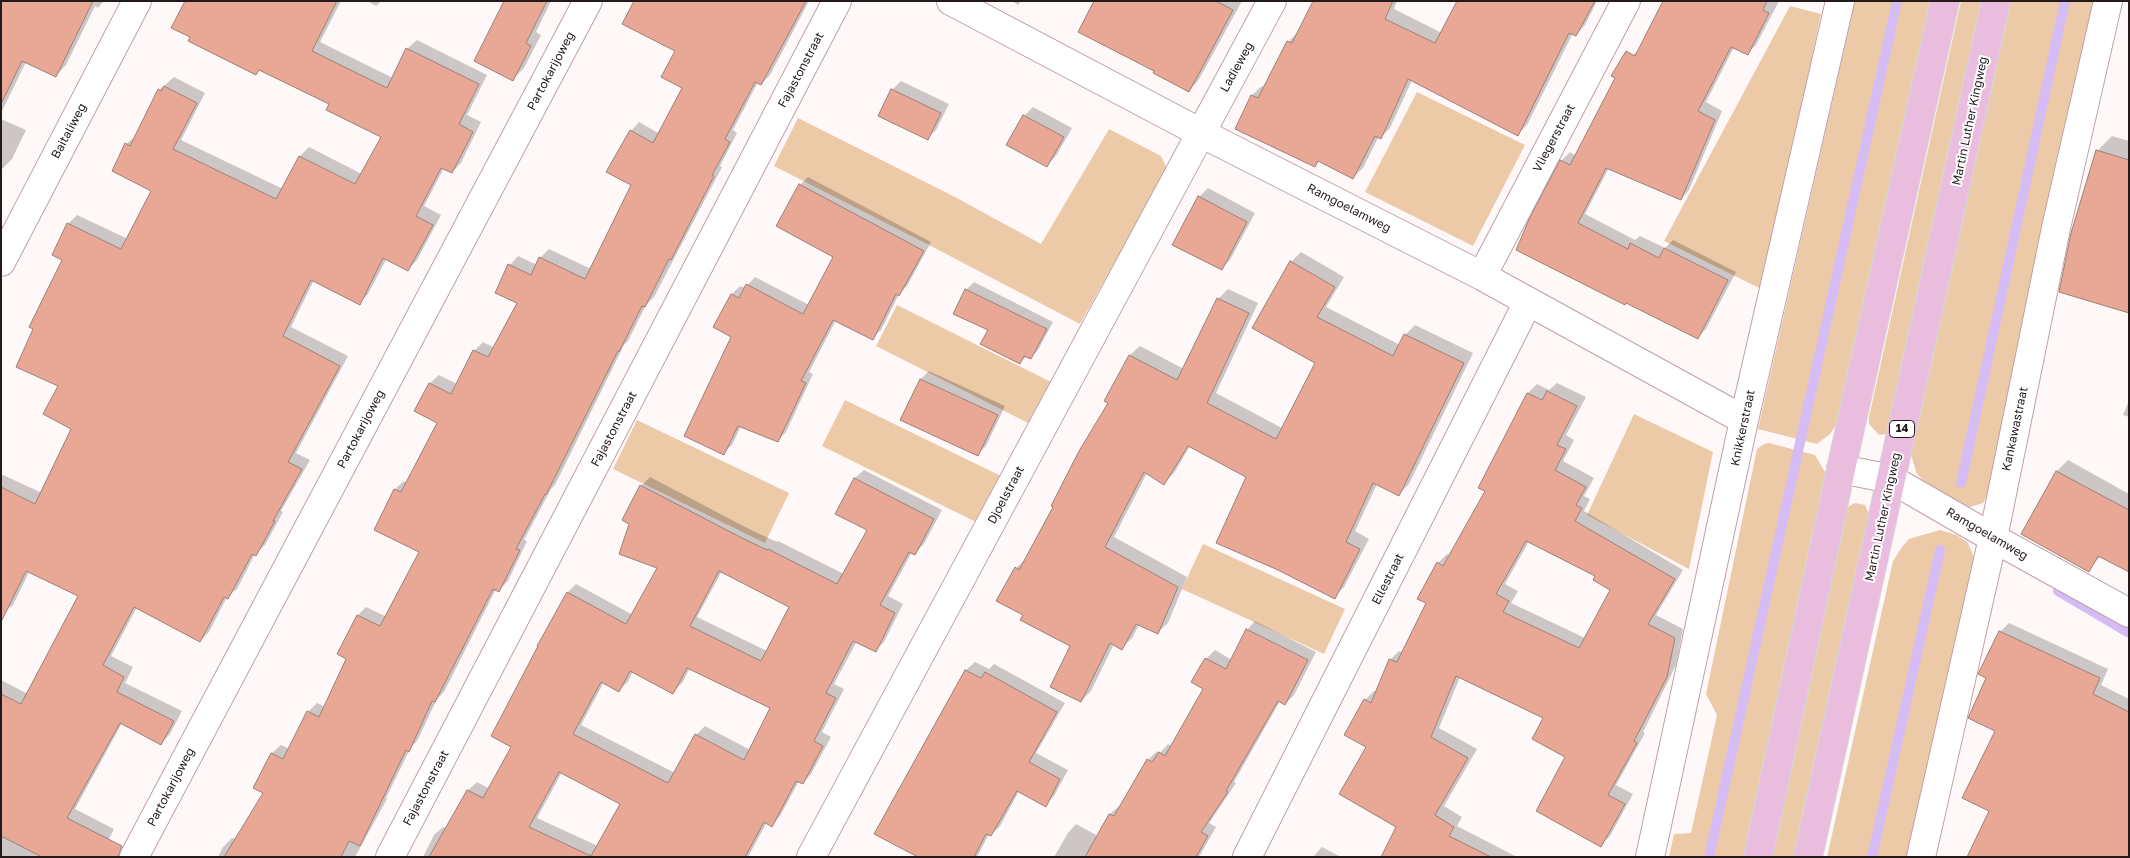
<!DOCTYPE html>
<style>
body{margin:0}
#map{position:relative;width:2130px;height:858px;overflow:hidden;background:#fff8f9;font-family:"Golos Text",sans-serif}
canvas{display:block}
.frame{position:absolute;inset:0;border:2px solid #24191b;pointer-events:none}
</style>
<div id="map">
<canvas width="2130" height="858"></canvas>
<div class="frame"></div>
</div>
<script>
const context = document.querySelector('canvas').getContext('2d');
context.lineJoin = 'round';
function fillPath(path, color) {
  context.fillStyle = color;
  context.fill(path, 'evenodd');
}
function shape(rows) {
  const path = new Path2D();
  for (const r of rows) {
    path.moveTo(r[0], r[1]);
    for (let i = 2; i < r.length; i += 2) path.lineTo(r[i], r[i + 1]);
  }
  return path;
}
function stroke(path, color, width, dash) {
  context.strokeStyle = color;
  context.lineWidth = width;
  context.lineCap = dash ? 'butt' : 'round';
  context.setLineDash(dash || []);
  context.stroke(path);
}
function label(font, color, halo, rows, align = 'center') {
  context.font = font + ' "Golos Text",sans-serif';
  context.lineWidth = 4;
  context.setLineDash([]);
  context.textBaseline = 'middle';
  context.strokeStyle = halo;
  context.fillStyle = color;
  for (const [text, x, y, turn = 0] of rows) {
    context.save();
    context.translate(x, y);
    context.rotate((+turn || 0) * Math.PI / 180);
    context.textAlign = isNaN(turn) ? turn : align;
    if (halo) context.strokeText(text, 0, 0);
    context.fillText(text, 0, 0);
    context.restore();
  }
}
fillPath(shape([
 [1855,1,1933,1,1841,417,1830,434,1817,444,1758,429],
 [1961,1,1987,1,1894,425,1886,434,1879,435,1869,424,1869,417],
 [2011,1,2097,1,1993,486,1983,503,1967,508,1936,494,1917,474,1910,452],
 [1790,6,1821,14,1763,290,1664,241],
 [1417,92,1525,145,1473,246,1365,192],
 [798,118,955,197,1041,244,1109,129,1161,156,1167,168,1080,324,929,245,774,166],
 [897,305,1053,383,1032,425,876,346],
 [845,400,1001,476,978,523,822,446],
 [1634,414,1713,452,1689,569,1587,515],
 [637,420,789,493,765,543,613,469],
 [1769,443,1815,455,1825,472,1825,488,1744,857,1669,857,1674,834,1691,833,1717,715,1706,694,1757,449,1764,444],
 [1855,503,1865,505,1869,514,1794,857,1768,857,1845,513,1849,506],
 [1940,530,1957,535,1968,543,1975,560,1908,857,1827,857,1893,561,1902,547,1909,539],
 [1203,544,1345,609,1324,654,1182,589]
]), '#eccaa8');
fillPath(shape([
 [1,1,104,1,98,8,95,6,66,65,56,76,26,62,1,113],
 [186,1,341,1,320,42,393,78,407,49,417,40,487,75,467,115,481,122,461,163,452,172,444,168,424,206,441,215,417,260,408,269,387,258,368,294,359,303,314,280,291,327,348,356,296,453,310,460,281,511,283,512,265,545,255,554,237,589,227,597,209,632,200,641,137,607,111,656,133,667,125,683,182,711,170,734,161,743,122,723,75,809,114,829,100,857,1,857,1,680,28,694,79,596,29,572,13,605,1,615,1,474,42,493,73,429,59,386,63,259,68,224,77,215,128,239,153,190,126,144,136,136,159,90,174,77,205,93,181,140,283,189,300,156,309,147,362,174,383,137,331,103,260,69,256,73,192,37],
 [367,1,381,1,376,6],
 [510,1,551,1,536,32,541,35,524,68,513,79],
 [636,1,809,1,770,75,761,84,758,82,733,130,737,133,720,166,722,167,654,297,646,305,628,341,624,345,555,485,551,489,524,540,527,541,508,581,499,590,496,589,444,692,437,699,417,741,411,747,386,798,387,799,355,857,218,857,223,847,232,838,236,840,264,793,255,788,272,753,281,745,290,749,308,712,317,703,325,707,348,658,358,615,366,607,387,617,420,551,375,529,395,489,404,481,408,483,439,422,416,410,430,383,439,375,457,384,474,351,483,342,495,348,519,302,510,265,518,256,537,265,540,258,549,249,591,269,633,185,631,131,639,122,660,134,684,87,676,50],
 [1012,1,1021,1,1018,5],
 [1095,1,1242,1,1198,81,1188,91],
 [1315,1,1397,1,1394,9,1442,33,1458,1,1597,1,1585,25,1576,35,1573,33,1527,125,1518,134,1412,80,1390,128,1381,137,1379,136,1363,168,1353,177,1320,160,1314,166,1237,128,1252,95,1262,86,1265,88,1288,42,1298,32],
 [1663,1,1779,1,1756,45,1748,53,1734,47,1706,102,1722,111,1689,190,1681,199,1609,168,1585,214,1635,240,1640,236,1665,248,1673,240,1736,272,1706,329,1698,337,1518,249,1561,161,1570,152,1576,156,1633,55,1640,49],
 [901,81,949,104,936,130,927,139,880,115,892,90],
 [1033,107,1072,128,1056,156,1047,165,1024,116],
 [1,119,26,130,12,159,2,169],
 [2112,136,2129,141,2129,312,2097,151],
 [808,177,931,242,907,286,899,294,881,330,872,338,836,320,809,372,813,374,786,432,777,441,741,426,732,445,723,453,733,336,732,294,740,286,745,288,755,277,809,305,834,256,800,185],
 [1208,188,1255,213,1230,260,1221,269,1199,197],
 [1301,252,1344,277,1326,307,1400,345,1405,335,1415,325,1473,353,1409,484,1399,494,1377,484,1355,531,1369,539,1344,587,1334,597,1247,476,1190,446,1174,473,1164,483,1147,473,1114,537,1187,577,1168,623,1158,632,1139,625,1132,638,1122,648,1114,644,1091,691,1081,701,1071,645,1024,614,1016,568,1026,559,1109,403,1106,401,1130,355,1140,346,1184,369,1218,299,1228,289,1258,303,1216,393,1282,428,1317,363,1291,262],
 [974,282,1053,322,1038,350,1031,358,1027,356,1020,362,989,330,966,290],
 [929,371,1005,406,986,446,977,455,921,379],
 [1557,383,1586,397,1566,435,1574,440,1563,461,1594,478,1584,496,1590,499,1584,511,1683,570,1656,615,1683,629,1676,665,1643,732,1645,733,1616,785,1633,794,1610,836,1601,845,1567,757,1545,718,1460,677,1439,728,1477,749,1444,806,1462,817,1457,826,1517,857,1382,857,1398,827,1368,747,1365,700,1374,691,1377,692,1390,660,1399,651,1403,652,1427,603,1438,563,1447,554,1450,556,1486,491,1480,488,1528,393,1537,384,1549,390],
 [1529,541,1597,575,1612,590,1585,638,1511,603,1518,591,1505,584],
 [2129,400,2129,417,2123,415],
 [2068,460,2129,494,2129,570,2101,556,2088,570,2022,534,2057,471],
 [864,470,942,510,924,544,915,553,912,552,888,596,903,604,884,642,875,651,857,641,834,684,844,689,822,732,831,737,811,774,803,783,799,781,780,816,772,825,767,822,748,857,423,857,434,835,443,827,447,829,468,790,477,782,490,789,512,746,568,592,576,584,633,615,659,567,641,486,650,477,749,529,777,542,778,541,844,574,868,529,837,513,855,478],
 [722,571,791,607,767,651,697,617],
 [690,668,772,708,750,750,705,726,696,735,675,773,581,725,604,682,619,690,628,682,633,671,673,692,682,683],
 [562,772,621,803,598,846,537,818],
 [1255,621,1316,652,1294,695,1285,704,1280,701,1234,782,1236,783,1209,823,1216,827,1199,857,1054,857,1068,833,1076,824,1098,836,1110,814,1119,806,1121,807,1148,760,1157,751,1160,753,1168,744,1172,746,1205,689,1206,659,1215,650,1232,660,1247,630],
 [2009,623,2108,669,2101,685,2129,699,2129,857,1990,810,1997,731,1987,677,2000,632],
 [975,662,989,669,994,664,1065,703,1036,753,1068,770,1054,796,1045,805,1019,791,1000,826,991,835,989,834,977,857,921,857,876,833,966,670],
 [1322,847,1341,857,1313,857]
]), '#0003');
stroke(shape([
 [1961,483,2065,1],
 [2058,591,2129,633],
 [1709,857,1897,1],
 [1872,857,1940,550]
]), '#d6bcf4', 10);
const building = shape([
 [1,1,93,1,56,77,22,61,1,104,1,1],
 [185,1,337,1,312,51,387,88,406,48,479,84,459,124,473,132,452,173,441,168,416,216,433,225,408,271,383,258,360,305,311,280,283,336,340,366,288,462,302,469,273,521,275,521,256,556,252,554,228,599,224,597,200,642,134,607,103,665,124,677,117,692,174,721,161,745,120,723,67,818,122,846,118,857,42,857,1,836,1,694,21,704,78,596,26,571,1,622,1,487,35,504,71,429,43,414,58,386,16,367,33,329,29,327,62,260,52,255,67,223,121,249,151,191,112,171,125,143,130,146,158,89,161,91,164,86,197,103,173,149,276,199,299,156,355,184,381,137,326,110,329,104,259,70,256,75,188,41,190,37,171,28,185,1],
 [504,1,547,1,526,43,531,46,513,81,474,61,504,1],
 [634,1,806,1,761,85,755,82,725,139,730,142,712,175,714,176,671,260,669,259,645,307,642,306,619,352,618,351,546,495,545,494,516,549,520,550,499,592,493,589,435,702,432,701,409,752,406,750,360,846,349,841,341,857,224,857,263,793,253,788,271,753,283,759,307,711,319,717,346,659,337,654,357,615,380,626,419,552,374,530,394,489,401,492,437,423,414,411,429,383,451,394,473,350,488,357,517,303,495,293,508,264,531,275,539,257,585,279,631,185,606,172,630,130,653,143,682,88,661,77,675,51,622,24,634,1],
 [1094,1,1216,1,1233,10,1189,92,1153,73,1154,71,1078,32,1094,1],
 [1313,1,1393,1,1385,19,1435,43,1457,1,1595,1,1576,36,1569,33,1518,136,1408,79,1381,139,1375,136,1353,179,1318,161,1315,167,1235,129,1251,95,1258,98,1287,41,1292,43,1313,1],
 [1663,1,1767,1,1763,10,1769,13,1748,55,1731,47,1698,111,1715,120,1681,200,1606,168,1578,223,1628,249,1630,243,1659,258,1664,248,1728,280,1698,339,1626,303,1625,305,1516,250,1530,217,1560,160,1570,165,1615,78,1611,76,1626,51,1635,56,1663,1],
 [891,89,941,113,928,140,878,116,891,89],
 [1023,115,1064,137,1047,167,1006,145,1023,115],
 [2096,150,2129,160,2129,313,2059,292,2071,233,2096,150],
 [799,184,924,251,899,296,896,294,873,340,833,320,801,381,806,383,778,442,738,426,724,455,684,436,731,337,713,327,731,294,739,298,746,284,803,314,833,257,776,226,799,184],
 [1198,196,1247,222,1222,270,1172,245,1198,196],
 [1290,261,1335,287,1317,317,1393,356,1404,334,1464,363,1399,496,1373,483,1346,542,1360,549,1335,599,1278,570,1216,543,1246,477,1188,446,1164,485,1144,472,1105,547,1178,587,1158,634,1136,624,1122,650,1110,643,1081,702,1050,687,1070,646,1020,620,1023,615,996,601,1015,567,1019,570,1053,507,1051,506,1079,451,1108,403,1104,401,1129,355,1177,380,1217,298,1249,313,1207,403,1276,439,1315,363,1252,328,1290,261],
 [965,289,1047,329,1031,359,1024,356,1020,364,980,344,988,330,953,314,965,289],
 [920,379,998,415,978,456,900,420,920,379],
 [1547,391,1577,406,1557,445,1566,449,1555,470,1586,487,1576,505,1582,508,1575,521,1675,579,1648,624,1675,638,1667,677,1634,741,1637,743,1608,795,1625,804,1601,847,1536,811,1565,757,1532,739,1543,718,1456,676,1431,737,1468,758,1435,815,1454,827,1449,836,1491,857,1381,857,1396,827,1339,794,1366,747,1344,735,1364,699,1371,703,1389,659,1397,662,1426,603,1417,599,1437,562,1443,566,1485,491,1478,488,1527,393,1542,400,1547,391],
 [1526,541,1595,576,1593,580,1610,590,1579,648,1503,612,1509,601,1496,594,1526,541],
 [2056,471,2129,510,2129,572,2098,556,2089,572,2021,534,2056,471],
 [854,478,934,519,915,555,909,552,880,605,895,613,876,652,853,641,826,693,836,698,814,741,823,746,803,784,796,781,772,827,764,822,745,857,429,857,467,790,483,798,511,747,491,736,538,646,537,646,567,592,626,624,657,568,619,554,629,524,622,520,640,485,740,537,767,550,768,549,837,584,867,530,835,514,854,478],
 [719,571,789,607,761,661,690,626,719,571],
 [687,668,770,708,744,760,695,734,668,783,573,734,601,682,619,692,630,671,673,694,687,668],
 [559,772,620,804,591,856,529,827,559,772],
 [1246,629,1308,660,1285,705,1278,701,1226,791,1228,792,1201,832,1208,836,1196,857,1085,857,1109,814,1114,816,1147,759,1152,762,1159,752,1165,756,1203,689,1191,682,1205,658,1226,669,1246,629],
 [1999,631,2100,678,2093,694,2129,712,2129,857,1967,857,1989,811,1962,798,1995,731,1968,718,1986,678,1978,674,1999,631],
 [965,670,981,678,985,672,1057,712,1029,762,1060,779,1046,807,1017,791,991,836,986,834,974,857,918,857,874,834,965,670]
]);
fillPath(building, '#e9a895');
stroke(building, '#9b8078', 1);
const minor = shape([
 [951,1,1201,133,1482,276,1744,420],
 [1,262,137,1],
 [1482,276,1626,1],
 [1841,469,1891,479,1993,538,2129,613],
 [134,857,588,1],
 [390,857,837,1],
 [811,857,1272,1],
 [1247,857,1528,302],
 [1650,857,1744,420,1840,1],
 [1921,857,1993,538,2056,228,2108,1]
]);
const major = shape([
 [1758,857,1841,469,1945,1],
 [1808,857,1996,1]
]);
stroke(minor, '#bfa1a6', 30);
stroke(major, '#d8d6d6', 30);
stroke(minor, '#fff', 28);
stroke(major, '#eabddf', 28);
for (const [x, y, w] of [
 [1902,429,25]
]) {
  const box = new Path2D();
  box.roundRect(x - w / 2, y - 8.5, w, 17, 4);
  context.fillStyle = '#fff';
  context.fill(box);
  stroke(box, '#24191b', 1);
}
label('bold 11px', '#24191b', null, [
 ["14",1902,429]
]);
label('12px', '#24191b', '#fff', [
 ["Ladieweg",1237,67,-61],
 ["Fajastonstraat",801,70,-62],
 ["Partokarijoweg",551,71,-62],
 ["Martin Luther Kingweg",1970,121,-78],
 ["Baitaliweg",69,131,-62],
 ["Vliegerstraat",1554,138,-62],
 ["Ramgoelamweg",1349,208,27],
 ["Knikkerstraat",1743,428,-78],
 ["Partokarijoweg",361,429,-62],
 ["Fajastonstraat",614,429,-62],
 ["Kankawastraat",2015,429,-78],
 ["Djoelstraat",1006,495,-62],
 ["Martin Luther Kingweg",1883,517,-78],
 ["Ramgoelamweg",1987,534,30],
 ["Ellestraat",1388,579,-63],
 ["Partokarijoweg",171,787,-62],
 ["Fajastonstraat",426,788,-62]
]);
</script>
